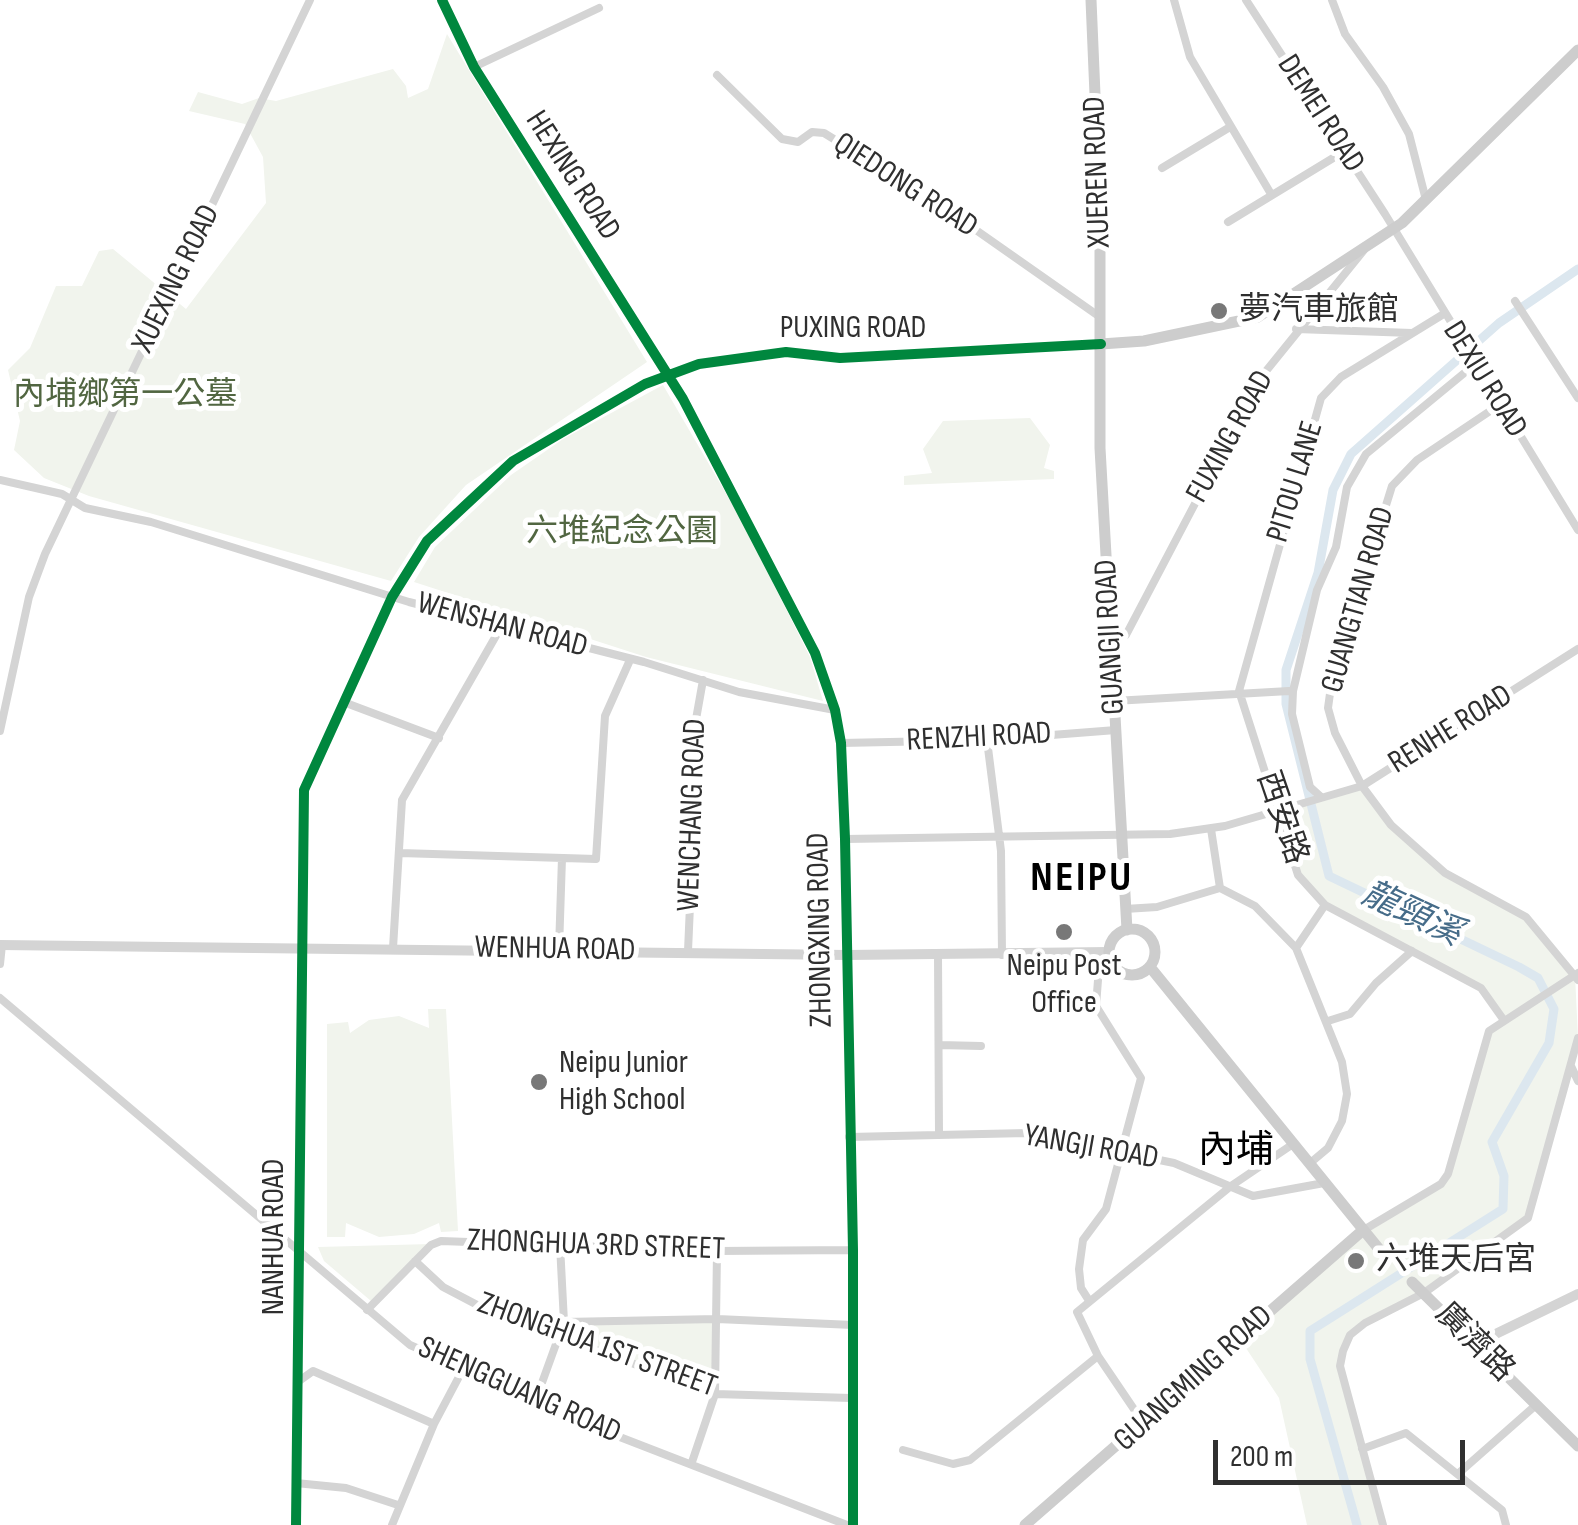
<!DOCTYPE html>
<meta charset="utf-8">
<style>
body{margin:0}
#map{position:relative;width:1578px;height:1525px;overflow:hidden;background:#fff;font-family:"Sofia Sans Condensed",sans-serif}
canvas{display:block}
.scale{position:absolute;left:1213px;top:1440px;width:252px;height:45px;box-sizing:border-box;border:5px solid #2f2f2f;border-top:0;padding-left:12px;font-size:30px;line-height:35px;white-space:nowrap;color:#2f2f2f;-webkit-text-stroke:8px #fff;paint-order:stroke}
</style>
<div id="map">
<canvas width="1578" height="1525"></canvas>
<div class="scale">200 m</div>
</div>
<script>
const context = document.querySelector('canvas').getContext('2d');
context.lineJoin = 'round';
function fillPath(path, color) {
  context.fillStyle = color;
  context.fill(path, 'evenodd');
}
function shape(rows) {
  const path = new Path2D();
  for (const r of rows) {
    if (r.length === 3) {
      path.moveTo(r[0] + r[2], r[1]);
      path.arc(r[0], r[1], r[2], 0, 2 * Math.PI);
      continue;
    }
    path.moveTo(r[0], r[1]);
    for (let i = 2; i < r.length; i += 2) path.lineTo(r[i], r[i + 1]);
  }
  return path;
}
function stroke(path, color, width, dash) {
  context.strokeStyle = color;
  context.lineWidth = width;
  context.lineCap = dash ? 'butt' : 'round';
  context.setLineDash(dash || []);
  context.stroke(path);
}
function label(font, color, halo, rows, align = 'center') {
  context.font = font + ' "Sofia Sans Condensed","Noto Sans TC",sans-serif';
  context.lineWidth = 10;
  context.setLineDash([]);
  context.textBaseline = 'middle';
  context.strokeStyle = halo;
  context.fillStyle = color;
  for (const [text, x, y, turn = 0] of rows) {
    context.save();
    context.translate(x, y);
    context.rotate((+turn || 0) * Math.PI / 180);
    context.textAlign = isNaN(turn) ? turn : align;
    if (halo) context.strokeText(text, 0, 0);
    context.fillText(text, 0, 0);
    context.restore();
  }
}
fillPath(shape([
 [447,34,647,362,466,485,419,537,391,581,89,496,44,478,14,450,20,421,8,370,30,348,56,286,82,286,99,251,113,249,186,309,266,203,263,157,245,124,189,111,198,92,242,104,259,98,276,101,393,69,406,86,408,98,428,89],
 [663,385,742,521,810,657,823,701,646,657,414,582,435,547,511,475,563,439],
 [1030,418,1050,445,1044,468,1054,471,1054,479,904,485,904,476,932,473,923,449,943,421],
 [1362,786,1417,852,1526,917,1575,975,1578,1038,1528,1218,1424,1293,1350,1335,1341,1366,1383,1525,1307,1525,1279,1398,1240,1339,1359,1230,1406,1208,1448,1174,1485,1040,1502,1019,1481,988,1325,905,1298,875,1278,810],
 [428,1009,446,1009,458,1231,441,1232,439,1223,414,1234,379,1237,346,1223,345,1237,327,1237,327,1024,348,1022,350,1033,369,1020,399,1016,429,1028],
 [431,1244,371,1301,324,1261,318,1247],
 [713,1322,712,1390,564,1336,567,1325]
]), '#f1f4ed');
stroke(shape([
 [1357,1525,1310,1359,1310,1331,1503,1209,1504,1176,1492,1142,1549,1043,1554,1009,1538,978,1519,967,1329,876,1286,704,1286,670,1318,573,1333,490,1351,454,1499,323,1578,269]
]), '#dce7ef', 9);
stroke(shape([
 [442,0,474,67,683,399,815,653,835,710,841,743,845,839,853,1250,853,1525],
 [1174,0,1190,57,1271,194],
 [1246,0,1385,214,1578,530],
 [1332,0,1345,34,1383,87,1409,134,1426,200],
 [474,67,599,8],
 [717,75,782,139,798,142,812,132,824,133,936,202,1100,317],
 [1162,168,1230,127],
 [1228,222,1343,152],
 [1515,301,1578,398],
 [1442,315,1341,377,1321,398,1239,691,1298,875,1325,905,1481,988,1503,1019],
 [1296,329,1412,333],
 [1499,405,1417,460,1392,486,1332,679,1328,708,1335,733,1362,786,1391,825,1445,873,1526,917,1578,980],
 [0,480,62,494,85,508,151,522,409,602,644,662,739,692,835,710],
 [1111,640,1126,635,1262,376,1364,250],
 [1114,701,1289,691],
 [346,703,439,738],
 [0,731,29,597,45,554,310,0],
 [987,740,1001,851,1002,955],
 [841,743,987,740,1116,730],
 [1321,797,1310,787,1292,714,1293,691,1317,590,1336,547,1347,487,1366,454,1474,365],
 [1211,829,1220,888],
 [845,839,1170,834,1225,826,1362,786,1578,649],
 [400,853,596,859,605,716,630,660],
 [1125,909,1157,907,1220,888,1255,906,1296,948,1342,1062,1347,1094,1342,1121,1328,1148,1309,1164],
 [393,948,402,800,501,627],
 [1296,948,1325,905],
 [559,949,562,858],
 [688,951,693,837,690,753,703,680],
 [938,955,939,1135],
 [0,964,2,945],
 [0,998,410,1345,612,1434,847,1525],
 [1328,1021,1350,1014,1376,983,1412,951],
 [939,1045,981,1046],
 [1571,1066,1578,1081],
 [849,1137,1027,1133,1174,1163,1253,1196,1324,1183],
 [1362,1231,1441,1184,1448,1174,1489,1031,1578,973],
 [415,1261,443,1287,483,1308,715,1394,851,1398],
 [1088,1299,1081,1288,1079,1269,1083,1240,1106,1209,1141,1078,1096,1006,1100,954],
 [367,1310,431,1245,441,1241,717,1251,853,1250],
 [564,1322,717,1319,853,1325],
 [299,1381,313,1371,434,1424],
 [535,1402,564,1322,560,1245],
 [1144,1424,1098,1356,1077,1312,1231,1186,1293,1144],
 [1362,1449,1406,1433,1502,1510,1506,1525],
 [903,1450,953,1464,970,1460,1098,1356],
 [692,1462,715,1394,717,1251],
 [1460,1472,1536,1405],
 [296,1483,346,1488,398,1505],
 [296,1525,304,790,392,597,427,541,513,461,645,384,699,364,786,352,840,358,1101,344],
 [392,1525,434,1424,462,1371],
 [1383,1525,1340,1366,1343,1351,1350,1335,1365,1323,1424,1293,1528,1218,1578,1038]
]), '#d4d4d4', 8);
stroke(shape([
 [0,945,847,955,1109,952],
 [1475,1344,1578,1294]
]), '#d4d4d4', 10);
stroke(shape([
 [1091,0,1100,213,1100,448,1127,930],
 [1101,344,1144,341,1258,317,1402,223,1578,50],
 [1132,952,23],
 [1150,967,1379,1249],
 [1412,1282,1578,1446],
 [1025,1525,1362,1231]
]), '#cdcdcd', 11);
stroke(shape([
 [442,0,474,67,683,399,815,653,835,710,841,743,845,839,853,1250,853,1525],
 [296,1525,304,790,392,597,427,541,513,461,645,384,699,364,786,352,840,358,1101,344]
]), '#00873e', 10);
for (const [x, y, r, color] of [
 [1219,311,10,"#787878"],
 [1064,932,10,"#787878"],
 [539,1082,10,"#787878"],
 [1356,1261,10,"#787878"]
]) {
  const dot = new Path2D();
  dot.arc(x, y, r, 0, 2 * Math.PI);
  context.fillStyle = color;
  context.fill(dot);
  stroke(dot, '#fff', 4);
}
label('32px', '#2f2f2f', '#fff', [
 ["DEMEI ROAD",1320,114,57],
 ["XUEREN ROAD",1098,172,-92],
 ["HEXING ROAD",572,176,57],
 ["QIEDONG ROAD",905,186,33],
 ["XUEXING ROAD",177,279,-64],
 ["PUXING ROAD",853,329],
 ["DEXIU ROAD",1484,380,58],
 ["FUXING ROAD",1231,437,-61],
 ["PITOU LANE",1296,482,-73],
 ["GUANGTIAN ROAD",1359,600,-74],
 ["WENSHAN ROAD",502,626,15],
 ["GUANGJI ROAD",1111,637,-93],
 ["RENHE ROAD",1451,730,-32],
 ["RENZHI ROAD",979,738,-3],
 ["WENCHANG ROAD",693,815,-88],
 ["西安路",1281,818,71],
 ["ZHONGXING ROAD",821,930,-91],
 ["WENHUA ROAD",555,950,1],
 ["YANGJI ROAD",1091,1148,10],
 ["NANHUA ROAD",275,1237,-90],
 ["ZHONGHUA 3RD STREET",596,1246,2],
 ["廣濟路",1474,1343,45],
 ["ZHONGHUA 1ST STREET",597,1346,20],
 ["GUANGMING ROAD",1194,1379,-42],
 ["SHENGGUANG ROAD",519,1391,24]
]);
label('32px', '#2f2f2f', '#fff', [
 ["夢汽車旅館",1239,311],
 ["Neipu Post",1064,967,"center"],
 ["Office",1064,1004,"center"],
 ["Neipu Junior",559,1064],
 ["High School",559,1101],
 ["六堆天后宮",1376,1261]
], 'left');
label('32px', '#516641', '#fff', [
 ["內埔鄉第一公墓",125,396],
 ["六堆紀念公園",622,533]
]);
label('italic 35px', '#466c89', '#fff', [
 ["龍頸溪",1411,915,25]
]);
label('38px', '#000', '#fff', [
 ["內埔",1236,1152]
]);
context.letterSpacing = '2.5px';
label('bold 42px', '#000', '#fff', [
 ["NEIPU",1082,879]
]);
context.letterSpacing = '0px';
</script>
